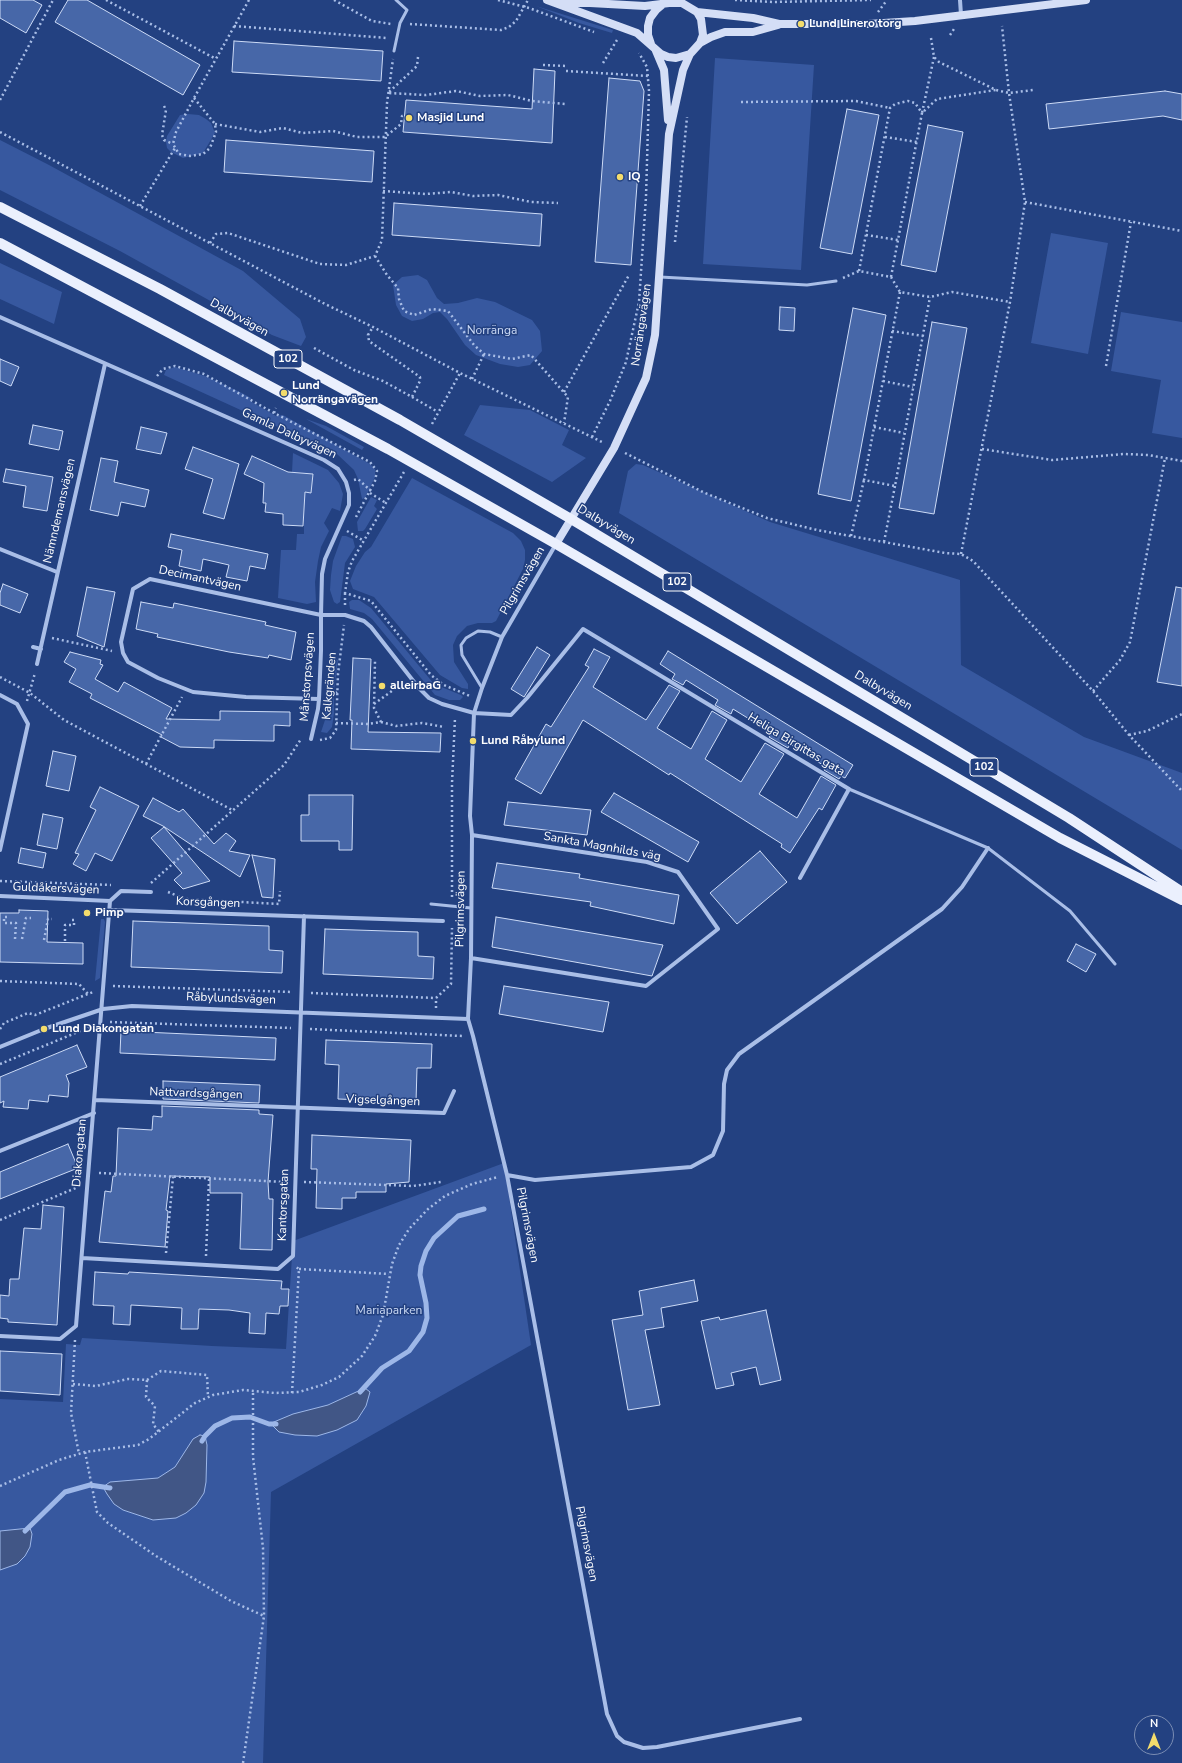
<!DOCTYPE html>
<meta charset="utf-8">
<style>
body{margin:0}
#map{position:relative;width:1182px;height:1763px;overflow:hidden;background:#234181;font-family:"Nunito Sans",sans-serif}
canvas{display:block}
.north{position:absolute;left:1134px;top:1715px;width:40px;height:40px;box-sizing:border-box;background:#234181;border:1px solid #7b8db3;border-radius:50%;rotate:0deg;font-size:11px;font-weight:700;line-height:16px;text-align:center;color:#fff}
.north::after{content:'';display:block;margin:auto;width:14px;height:18px;background:#f3dc6c;clip-path:polygon(50% 0,100% 100%,50% 72%,0 100%)}
</style>
<div id="map">
<canvas width="1182" height="1763"></canvas>
<div class="north">N</div>
</div>
<script>
const context = document.querySelector('canvas').getContext('2d');
context.lineJoin = 'round';
function fillPath(path, color) {
  context.fillStyle = color;
  context.fill(path, 'evenodd');
}
function shape(rows) {
  const path = new Path2D();
  for (const r of rows) {
    path.moveTo(r[0], r[1]);
    for (let i = 2; i < r.length; i += 2) path.lineTo(r[i], r[i + 1]);
  }
  return path;
}
function stroke(path, color, width, dash) {
  context.strokeStyle = color;
  context.lineWidth = width;
  context.lineCap = dash ? 'butt' : 'round';
  context.setLineDash(dash || []);
  context.stroke(path);
}
function label(font, color, halo, rows, align = 'center') {
  context.font = font + ' "Nunito Sans",sans-serif';
  context.lineWidth = 3;
  context.setLineDash([]);
  context.textBaseline = 'middle';
  context.strokeStyle = halo;
  context.fillStyle = color;
  for (const [text, x, y, turn = 0] of rows) {
    context.save();
    context.translate(x, y);
    context.rotate((+turn || 0) * Math.PI / 180);
    context.textAlign = isNaN(turn) ? turn : align;
    if (halo) context.strokeText(text, 0, 0);
    context.fillText(text, 0, 0);
    context.restore();
  }
}
fillPath(shape([
 [536,6,613,30,612,33,579,23],
 [715,58,814,65,801,270,703,264],
 [188,114,199,115,206,119,211,123,215,133,203,153,183,158,171,152,167,148,166,142,167,136,180,115],
 [0,140,49,165,243,271,300,319,306,337,301,346,272,335,120,251,0,190],
 [1051,233,1108,243,1088,354,1031,343],
 [0,263,62,292,54,324,0,299],
 [418,275,427,280,437,298,444,304,458,303,477,298,495,302,532,320,540,331,542,351,530,365,518,367,500,364,476,355,465,345,447,319,440,312,433,313,423,319,412,321,402,316,396,305,393,285,402,277],
 [1121,312,1182,322,1182,438,1152,433,1161,380,1111,371],
 [175,367,205,376,242,393,251,398,250,401,276,416,283,415,370,464,375,469,375,477,365,498,362,499,358,479,354,470,337,454,164,375,166,370],
 [480,405,530,410,569,430,562,445,586,458,552,482,464,435],
 [306,419,326,426,364,447,362,450],
 [293,453,328,470,339,483,343,494,340,511,332,508,324,523,329,531,321,547,318,561,315,582,316,602,307,604,278,598,281,550,296,550,297,534,304,534,304,502,294,501,294,493,311,492,313,474,292,472],
 [636,464,643,465,770,522,960,580,961,665,1084,737,1182,773,1182,850,619,513,628,471],
 [412,478,513,533,521,541,525,550,525,560,523,569,496,621,492,623,478,623,467,626,457,636,453,645,454,662,468,684,468,689,462,688,440,675,374,597,353,589,350,581,356,566,365,552,371,547],
 [371,497,377,500,374,506,377,509,365,529,363,531,358,531,357,522],
 [342,536,346,536,353,539,355,547,345,563,340,602,337,604,334,602,330,590,331,575,333,561],
 [352,600,359,600,371,608,434,684,461,695,463,697,460,700,449,700,435,695,372,619,364,613,350,609,349,602],
 [333,658,338,660,334,690,334,713,332,727,327,733,321,732,325,720,329,660],
 [58,887,76,887,76,888,73,891,58,891],
 [101,919,104,919,105,922,100,978,95,981],
 [504,1163,531,1345,271,1492,263,1763,0,1763,0,1399,63,1402,66,1344,80,1345,82,1338,212,1346,286,1349,293,1241]
]), '#37589f');
const water = shape([
 [365,1388,370,1392,366,1406,357,1420,337,1430,317,1436,295,1435,279,1432,270,1423,269,1424,293,1414,328,1405,365,1388],
 [200,1435,205,1436,207,1445,206,1482,204,1493,196,1505,186,1513,176,1518,153,1520,123,1510,114,1504,107,1494,103,1487,110,1482,158,1478,175,1467,193,1439,200,1435],
 [30,1528,32,1534,30,1547,25,1556,17,1564,0,1570,0,1531,30,1528]
]);
fillPath(water, '#415686');
stroke(water, '#9db7e8', 1);
stroke(shape([
 [360,1392,382,1368,409,1351,423,1332,427,1318,426,1303,420,1275,421,1266,426,1251,434,1238,458,1216,484,1209],
 [202,1441,205,1436,215,1426,232,1418,250,1417,269,1424,276,1424],
 [25,1531,65,1492,90,1485,110,1488]
]), '#9db7e8', 5);
const building = shape([
 [0,0,33,0,42,5,26,33,0,18,0,0],
 [68,0,87,0,200,65,183,95,55,22,68,0],
 [234,41,383,51,381,81,232,72,234,41],
 [534,69,555,71,552,143,403,132,406,100,532,109,534,69],
 [609,78,640,81,644,91,631,265,595,262,609,78],
 [1165,91,1182,94,1182,120,1163,116,1049,129,1046,104,1165,91],
 [847,109,879,115,852,254,820,248,847,109],
 [928,125,963,132,936,272,901,265,928,125],
 [226,140,374,151,372,182,224,172,226,140],
 [394,203,542,214,540,246,392,235,394,203],
 [780,307,795,308,794,331,779,330,780,307],
 [853,308,886,315,851,501,818,494,853,308],
 [932,322,967,328,934,514,899,508,932,322],
 [0,359,19,367,11,386,0,381,0,359],
 [33,425,63,431,59,450,29,444,33,425],
 [141,427,167,433,161,454,136,449,141,427],
 [193,447,239,464,224,519,203,513,213,479,185,469,193,447],
 [252,456,288,472,313,474,311,493,305,492,303,526,283,525,283,514,265,512,266,503,263,503,264,483,244,474,252,456],
 [101,458,118,461,114,482,149,490,145,507,121,502,118,516,90,510,101,458],
 [6,469,53,477,47,511,23,507,26,486,3,482,6,469],
 [171,534,268,554,265,569,250,566,247,581,226,577,229,565,203,559,201,571,179,566,182,550,168,547,171,534],
 [3,584,28,594,20,613,0,605,0,593,3,584],
 [87,587,115,592,104,647,77,636,87,587],
 [1176,587,1182,588,1182,686,1157,682,1176,587],
 [141,602,173,608,174,603,266,622,265,625,296,632,291,660,269,655,268,658,229,652,157,637,158,634,136,629,141,602],
 [537,647,550,655,524,697,511,689,537,647],
 [594,649,610,657,593,687,646,720,669,685,680,691,657,728,691,749,712,711,727,720,705,759,741,782,765,743,784,754,759,794,797,818,821,776,836,785,822,810,819,808,790,853,781,847,782,844,670,773,669,775,583,720,541,794,515,779,546,724,551,727,589,667,585,665,594,649],
 [668,651,853,765,845,778,841,776,839,779,824,770,826,767,790,744,788,748,769,737,772,733,733,709,731,714,715,705,718,700,686,680,683,685,672,679,675,674,660,664,668,651],
 [70,652,101,660,100,664,103,665,95,679,118,692,124,682,172,708,166,719,220,720,220,711,290,712,290,726,274,725,274,741,214,740,214,748,180,747,161,737,162,735,90,698,92,694,69,682,76,669,64,662,70,652],
 [353,658,371,659,368,732,441,733,440,752,351,749,352,720,350,720,353,658],
 [53,751,76,756,69,791,46,786,53,751],
 [100,787,139,806,112,861,95,853,86,871,73,864,79,854,75,853,96,810,90,807,100,787],
 [614,793,699,842,688,862,601,812,614,793],
 [309,795,353,795,352,850,339,850,339,841,301,841,301,815,309,815,309,795],
 [153,798,179,812,183,809,214,844,226,833,236,841,229,851,250,855,240,877,163,826,143,816,153,798],
 [508,802,591,810,587,835,504,825,508,802],
 [43,814,63,818,57,849,37,845,43,814],
 [164,827,210,881,183,889,174,880,182,873,151,838,164,827],
 [21,848,46,853,43,868,18,863,21,848],
 [760,851,787,882,737,924,710,893,760,851],
 [252,855,275,859,273,898,262,897,252,855],
 [497,863,580,874,579,878,679,895,674,924,590,906,591,902,492,888,497,863],
 [19,910,48,911,47,942,83,943,83,964,0,962,0,913,19,913,19,910],
 [496,917,663,945,652,976,492,947,496,917],
 [133,921,269,926,269,950,283,951,282,973,131,967,133,921],
 [325,929,418,932,418,956,434,957,433,979,323,974,325,929],
 [1076,944,1096,954,1086,972,1067,961,1076,944],
 [504,986,609,1002,603,1032,499,1014,504,986],
 [121,1031,276,1038,275,1060,120,1053,121,1031],
 [326,1040,432,1044,431,1068,417,1068,416,1102,338,1099,339,1065,325,1064,326,1040],
 [77,1045,87,1067,66,1075,69,1083,68,1097,49,1095,48,1102,29,1100,28,1109,3,1107,4,1101,0,1103,0,1077,77,1045],
 [163,1081,260,1085,259,1103,163,1099,163,1081],
 [162,1106,259,1110,259,1114,273,1115,268,1182,269,1199,273,1199,272,1250,240,1249,242,1193,210,1193,210,1177,170,1176,166,1210,168,1211,165,1247,99,1242,105,1191,111,1192,113,1176,116,1176,118,1128,152,1130,153,1116,162,1117,162,1106],
 [312,1135,411,1140,409,1182,386,1184,386,1192,356,1192,356,1198,342,1198,342,1209,316,1208,317,1169,311,1169,312,1135],
 [68,1144,78,1168,0,1199,0,1172,68,1144],
 [43,1205,64,1207,57,1325,8,1322,8,1319,0,1318,0,1295,9,1296,10,1279,19,1279,24,1228,41,1229,43,1205],
 [95,1272,128,1274,129,1272,282,1281,281,1289,289,1289,288,1306,280,1306,279,1314,266,1313,265,1334,249,1333,250,1313,229,1310,199,1309,198,1329,181,1329,182,1308,131,1305,130,1325,113,1324,114,1306,93,1305,95,1272],
 [694,1280,698,1301,661,1308,664,1327,645,1330,660,1405,628,1410,612,1320,643,1315,639,1291,694,1280],
 [766,1310,781,1380,760,1385,756,1367,731,1373,734,1385,716,1389,701,1321,719,1317,720,1320,766,1310],
 [0,1351,62,1354,60,1395,0,1391,0,1351]
]);
fillPath(building, '#4767a8');
stroke(building, '#cddbf6', 1);
stroke(shape([
 [106,0,216,59],
 [334,0,372,21,391,24],
 [498,0,529,8,594,32],
 [735,0,773,2,871,0],
 [878,12,887,0],
 [410,24,501,30,509,27,516,21,528,0],
 [234,26,387,38],
 [950,35,954,29],
 [931,38,934,57,939,62,996,90,1009,93,1033,90],
 [418,57,417,66,388,93,426,95,456,91,480,96,508,95,532,101,565,104],
 [934,57,922,113,937,99,996,90],
 [603,63,617,40],
 [543,65,567,66],
 [566,71,648,76],
 [194,98,215,124,216,132,210,148,203,154,190,156,179,154,173,144,176,132,194,98,249,0],
 [0,100,53,0],
 [741,102,856,101,890,108],
 [164,106,166,110,162,135,164,140,173,144],
 [215,124,260,132,283,128,302,133,333,131,357,137,385,137,401,124,402,116,404,115],
 [0,132,325,304,373,327,460,373,604,443],
 [885,137,917,142],
 [383,191,426,194,451,192,473,196,498,195,531,202,558,203],
 [1025,202,1182,231],
 [140,206,175,148],
 [866,235,898,240],
 [675,242,687,117],
 [210,243,216,234,228,233,320,264,346,265,375,256,382,240,387,103,393,59],
 [375,256,387,275,398,288,399,299,404,311,414,315,432,309,448,311,474,345,484,354,512,359,531,355,568,397,564,423],
 [859,271,890,108,895,104,908,101,915,103,922,113,891,277],
 [843,278,859,271,891,277,900,292,930,297,952,292,1010,302],
 [900,292,864,480,895,486,930,297],
 [892,331,923,336],
 [314,348,354,370,383,381,412,397,420,381,420,377,369,341,368,335,373,327],
 [1106,366,1131,222],
 [157,376,163,369,175,366,204,374,274,413,370,462,377,471,375,481,356,517],
 [472,379,484,354],
 [883,381,913,387],
 [564,392,629,275],
 [412,397,438,412],
 [274,413,276,408],
 [432,424,460,373],
 [874,427,904,433],
 [592,437,610,401,626,362,639,302,646,197,649,91,647,67,639,53],
 [982,449,1052,460,1124,454,1148,455,1182,461],
 [625,453,705,493,767,518,817,530,945,553,961,554,973,561,1093,691,1129,735,1182,791],
 [404,472,352,561,348,572,345,593,371,601,431,675,444,685,470,696],
 [354,480,358,479,371,491],
 [370,493,386,503],
 [347,531,364,541],
 [851,536,864,480],
 [884,542,895,486],
 [961,554,1010,302,1025,202,1009,93,1002,26],
 [345,593,345,607],
 [52,638,112,651],
 [0,677,30,693,64,720,234,811],
 [1093,691,1120,660,1130,642,1165,458],
 [329,700,337,692],
 [27,701,35,673],
 [374,704,396,688],
 [381,722,396,726,422,723,444,727],
 [336,723,367,724,381,722,374,708,375,661],
 [1129,735,1147,731,1182,714],
 [320,740,330,738,336,730,338,674,344,625],
 [146,764,182,697],
 [0,881,111,885],
 [151,883,284,765,301,739],
 [168,892,185,899,279,904,280,891],
 [452,897,452,783,455,718],
 [7,917,4,917,4,923,16,923,15,939],
 [22,939,26,918,31,918],
 [44,940,48,919,52,919],
 [65,941,65,925,74,925,74,920,70,920],
 [0,981,79,984,88,994],
 [113,986,292,992],
 [311,993,436,998],
 [436,1008,436,998,451,984,452,928],
 [110,1022,291,1028],
 [0,1029,4,1023,28,1013,35,1015,93,992],
 [310,1029,463,1036],
 [0,1064,90,1027],
 [99,1173,285,1182],
 [304,1182,413,1186,441,1182],
 [0,1220,78,1187],
 [166,1253,173,1177],
 [206,1256,209,1179],
 [299,1269,389,1274],
 [75,1340,71,1413,79,1454],
 [147,1380,161,1371,207,1375,208,1397],
 [73,1384,96,1386,128,1379,147,1380,146,1397,155,1406,153,1424,159,1432],
 [292,1393,299,1269,296,1267],
 [85,1452,97,1512,108,1523,156,1556,231,1601,264,1616],
 [0,1486,59,1460,85,1452,138,1445,149,1439,195,1403,213,1395,243,1390,275,1393,299,1392,322,1385,339,1377,362,1356,375,1336,383,1315,392,1264,399,1245,409,1229,428,1209,445,1196,472,1184,498,1177],
 [243,1763,264,1616,263,1548,253,1457,253,1390]
]), '#a9bee7', 2.5, [2, 3]);
stroke(shape([
 [394,51,400,23,407,10,396,0],
 [660,277,807,285,836,281],
 [482,688,462,655,461,645,466,638,478,631,490,632,502,637],
 [849,789,988,848,1070,911,1115,964],
 [431,904,471,908]
]), '#a9bee7', 3);
stroke(shape([
 [960,0,961,15],
 [0,317,306,452,324,460,338,469,346,482,349,493,349,505,325,559,322,574,321,615,345,615,364,621,371,627,418,687,429,698,442,704,474,713,511,715,527,698,583,629,849,789,800,878],
 [556,544,502,637,482,688,474,713,470,816,472,835,471,958,468,1019,473,1036,507,1175,607,1714,617,1736,624,1742,643,1748,657,1747,800,1719],
 [0,549,57,572],
 [33,647,41,649],
 [37,664,105,364],
 [0,695,17,704,28,724,0,850],
 [311,739,318,709,319,699,321,651,321,615,150,579,133,589,121,642,123,653,128,662,158,678,193,692,246,697,319,699],
 [0,896,110,901],
 [110,901,121,891,151,892],
 [110,910,443,921],
 [471,958,646,986,718,929,678,872,647,862,472,835],
 [0,1047,44,1029,103,1009,132,1006,468,1019],
 [95,1100,444,1113,454,1091],
 [0,1151,94,1113],
 [507,1175,535,1180,691,1167,713,1155,723,1131,724,1084,727,1070,739,1054,942,909,962,887,988,848],
 [82,1258,278,1269,293,1256,304,916],
 [0,1336,60,1339,76,1326,110,901]
]), '#a9bee7', 4);
stroke(shape([
 [547,0,637,33,661,54,668,57,676,58,690,54,700,43,703,35,701,19,697,12,682,3,669,3,645,6,590,3,558,3],
 [697,12,753,18,779,24,868,24,915,21,1086,0],
 [700,43,711,37,725,32,753,32,778,25],
 [651,44,648,35,648,26,650,18,656,10,662,5],
 [656,51,664,70,668,120],
 [556,544,614,448,646,378,655,335,669,134,683,70,690,54]
]), '#d4def6', 8);
stroke(shape([
 [0,207,160,289,400,420,571,519,1069,818,1182,892],
 [0,243,388,449,556,544,1060,838,1182,900]
]), '#ebf0fd', 10);
for (const [x, y, r, color] of [
 [801,24,4,"#f3dc6c"],
 [409,118,4,"#f3dc6c"],
 [620,177,4,"#f3dc6c"],
 [284,393,4,"#f3dc6c"],
 [382,686,4,"#f3dc6c"],
 [473,741,4,"#f3dc6c"],
 [87,913,4,"#f3dc6c"],
 [44,1029,4,"#f3dc6c"]
]) {
  const dot = new Path2D();
  dot.arc(x, y, r, 0, 2 * Math.PI);
  context.fillStyle = color;
  context.fill(dot);
  stroke(dot, '#234181', 1.5);
}
for (const [x, y, w] of [
 [288,359,28],
 [677,582,28],
 [984,767,28]
]) {
  const box = new Path2D();
  box.roundRect(x - w / 2, y - 9, w, 18, 3);
  context.fillStyle = '#234181';
  context.fill(box);
  stroke(box, '#fff', 1);
}
label('bold 11px', '#fff', null, [
 ["102",288,359],
 ["102",677,582],
 ["102",984,767]
]);
label('bold 12px', '#fff', '#234181', [
 ["Lund Linero torg",809,24],
 ["Masjid Lund",417,118],
 ["IQ",628,177],
 ["Lund",292,386],
 ["Norrängavägen",292,400],
 ["alleirbaG",390,686],
 ["Lund Råbylund",481,741],
 ["Pimp",95,913],
 ["Lund Diakongatan",52,1029]
], 'left');
label('12px', '#fff', '#234181', [
 ["Dalbyvägen",239,318,29],
 ["Norrängavägen",642,325,-82],
 ["Gamla Dalbyvägen",289,434,25],
 ["Nämndemansvägen",60,511,-77],
 ["Dalbyvägen",606,525,31],
 ["Decimantvägen",200,579,12],
 ["Pilgrimsvägen",523,581,-60],
 ["Månstorpsvägen",308,677,-86],
 ["Kalkgränden",330,686,-85],
 ["Dalbyvägen",883,691,31],
 ["Heliga Birgittas gata",796,745,31],
 ["Sankta Magnhilds väg",602,847,10],
 ["Guldåkersvägen",56,889,2],
 ["Korsgången",208,903,2],
 ["Pilgrimsvägen",461,909,-89],
 ["Råbylundsvägen",231,999,2],
 ["Nattvardsgången",196,1094,2],
 ["Vigselgången",383,1101,2],
 ["Diakongatan",80,1153,-85],
 ["Kantorsgatan",284,1205,-88],
 ["Pilgrimsvägen",527,1225,79],
 ["Pilgrimsvägen",586,1544,79]
]);
label('12px', '#cddbf6', '#234181', [
 ["Norränga",492,331],
 ["Mariaparken",389,1311]
]);
</script>
